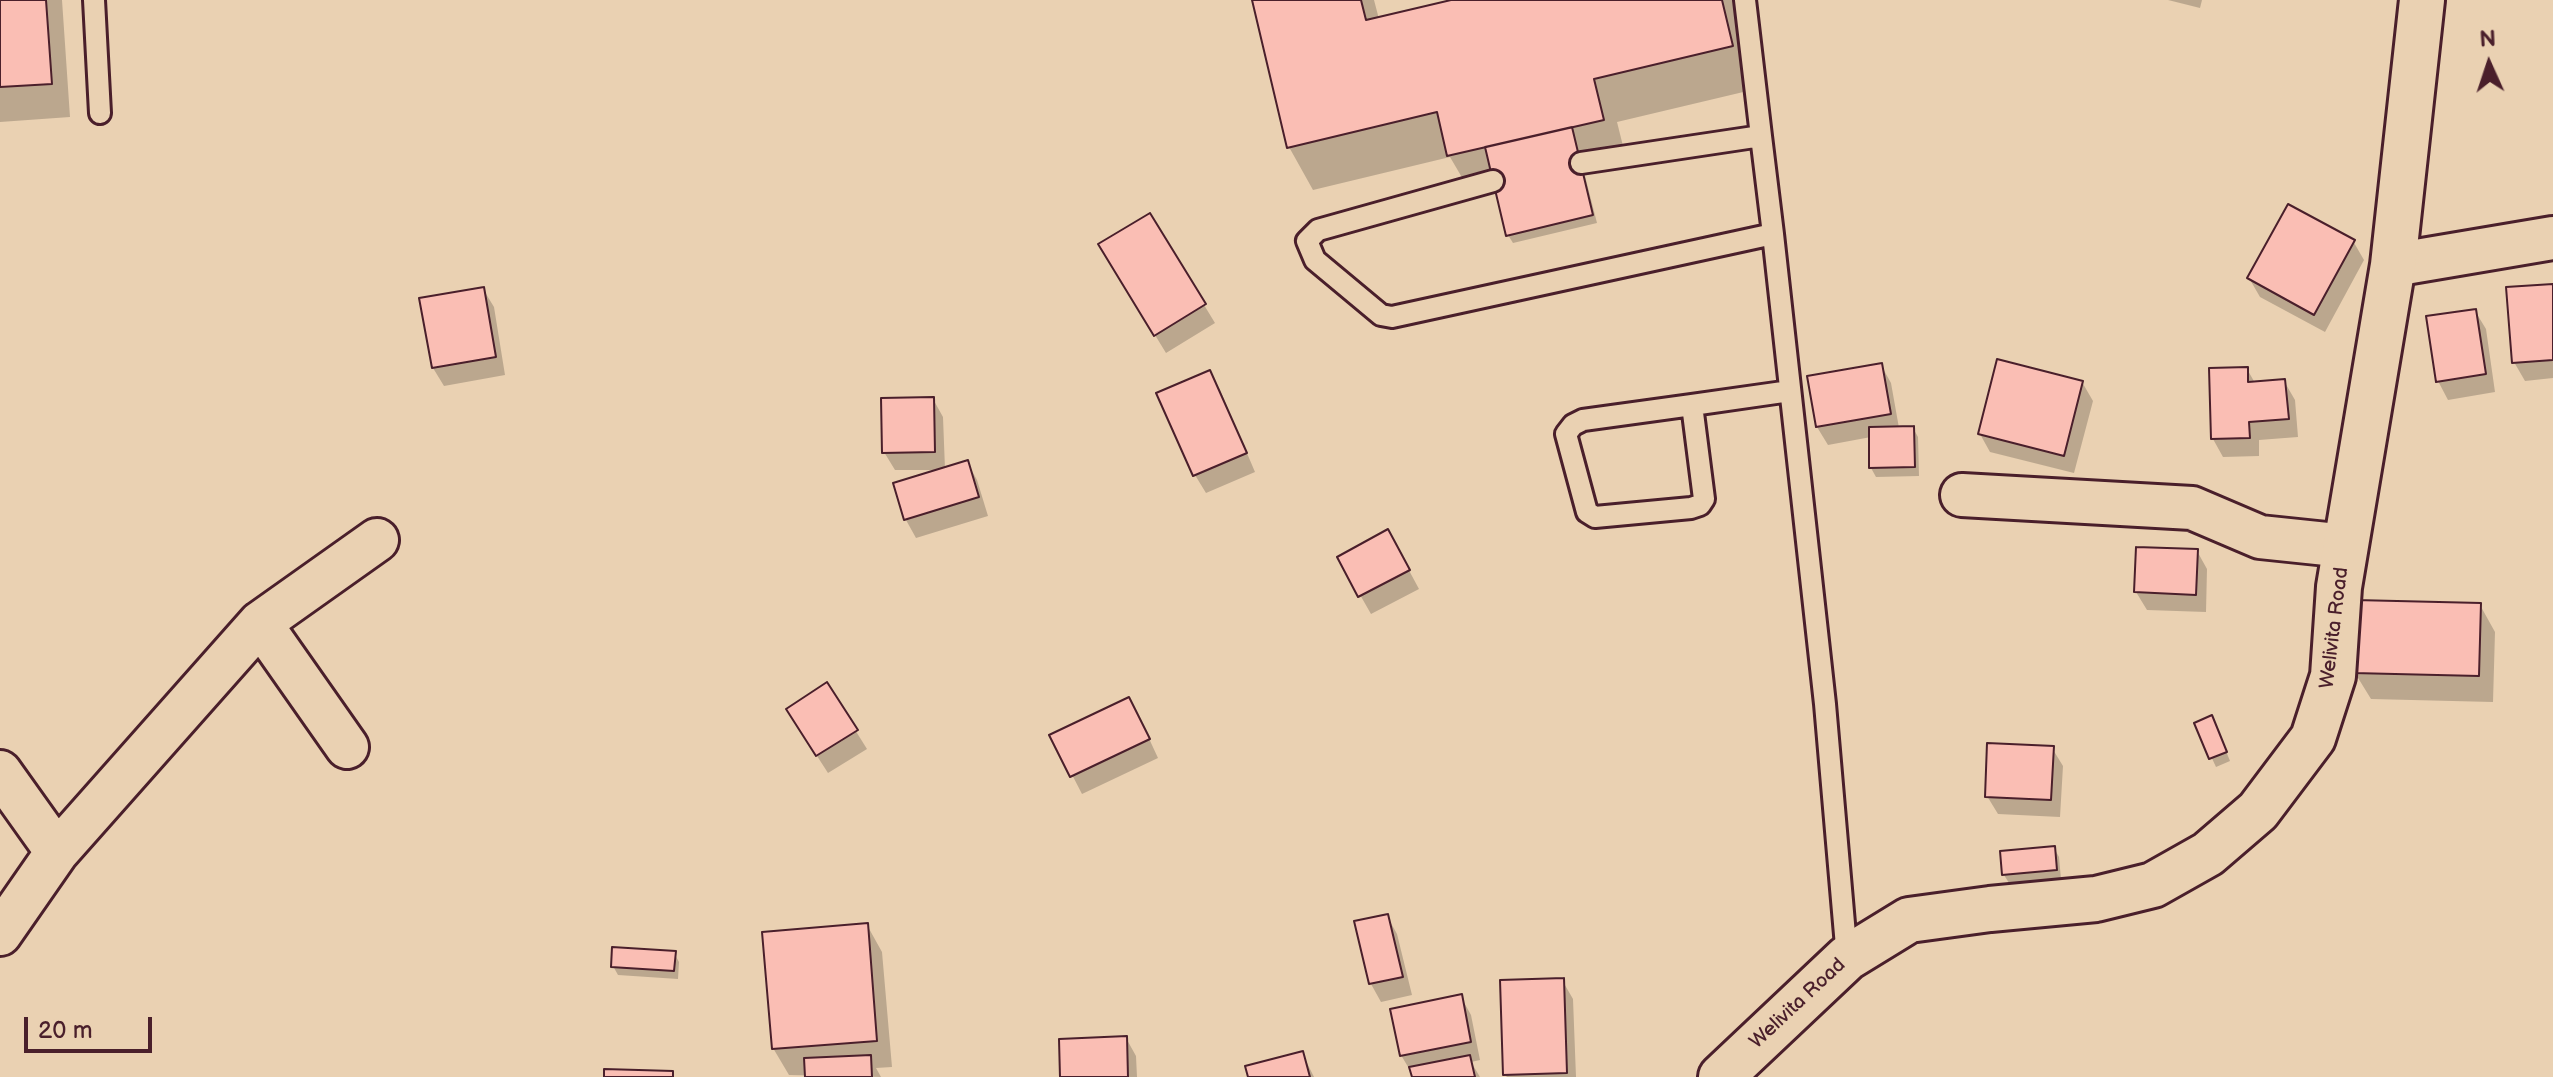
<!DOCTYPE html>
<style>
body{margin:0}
#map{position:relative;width:2553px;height:1077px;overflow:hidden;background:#ead1b2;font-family:"Balsamiq Sans",sans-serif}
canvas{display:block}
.north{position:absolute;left:2449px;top:24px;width:80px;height:80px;-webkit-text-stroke:6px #ead1b2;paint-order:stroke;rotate:357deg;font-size:22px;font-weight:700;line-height:32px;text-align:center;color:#4a1f2b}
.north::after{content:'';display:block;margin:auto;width:28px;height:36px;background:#4a1f2b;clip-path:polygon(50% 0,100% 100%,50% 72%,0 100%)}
.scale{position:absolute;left:24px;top:1017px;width:128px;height:36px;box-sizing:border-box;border:4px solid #4a1f2b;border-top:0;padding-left:10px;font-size:24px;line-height:28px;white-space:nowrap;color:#4a1f2b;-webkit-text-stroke:6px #ead1b2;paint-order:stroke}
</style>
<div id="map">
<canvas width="2553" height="1077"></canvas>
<div class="north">N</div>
<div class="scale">20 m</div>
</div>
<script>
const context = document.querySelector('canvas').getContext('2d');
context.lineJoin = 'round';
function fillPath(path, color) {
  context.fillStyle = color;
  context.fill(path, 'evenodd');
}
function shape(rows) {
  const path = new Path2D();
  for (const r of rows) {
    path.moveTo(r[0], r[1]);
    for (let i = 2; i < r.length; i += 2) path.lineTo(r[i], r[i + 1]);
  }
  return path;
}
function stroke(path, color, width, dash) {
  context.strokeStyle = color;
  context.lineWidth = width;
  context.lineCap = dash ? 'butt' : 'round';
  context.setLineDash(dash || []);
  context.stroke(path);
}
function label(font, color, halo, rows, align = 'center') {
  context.font = font + ' "Balsamiq Sans",sans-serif';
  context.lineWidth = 8;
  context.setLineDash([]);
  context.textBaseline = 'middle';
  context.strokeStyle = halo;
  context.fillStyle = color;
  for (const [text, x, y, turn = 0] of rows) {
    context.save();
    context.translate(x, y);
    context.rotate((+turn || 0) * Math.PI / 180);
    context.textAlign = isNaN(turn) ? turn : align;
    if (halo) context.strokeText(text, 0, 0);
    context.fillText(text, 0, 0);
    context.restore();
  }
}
fillPath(shape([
 [0,0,62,0,70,117,0,122],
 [1254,0,1374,0,1379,19,1460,0,1735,0,1756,89,1617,122,1627,162,1584,172,1597,223,1513,243,1508,235,1498,193,1474,198,1450,157,1313,190,1289,147],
 [2168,0,2202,0,2200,8],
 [1150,216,1215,323,1166,353,1111,263],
 [2353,241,2364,260,2325,332,2260,297,2249,278],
 [2553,286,2553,378,2525,381,2514,362],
 [483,289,494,307,505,375,444,386,433,368,422,300],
 [2475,311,2486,329,2495,392,2448,400,2438,381],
 [1881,365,1891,383,1899,428,1913,428,1918,437,1919,476,1876,477,1871,468,1871,437,1828,445,1817,427],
 [2247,369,2255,383,2284,381,2295,400,2298,437,2259,440,2259,456,2223,457,2213,439],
 [1210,372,1220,390,1255,472,1206,493,1195,475,1159,394],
 [2082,382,2093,401,2074,473,1990,452,1980,434],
 [933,399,943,417,945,469,967,462,977,480,988,516,916,538,906,520,895,484,937,470,895,470,884,452],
 [1398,550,1419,589,1371,614,1339,558],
 [2197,551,2207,569,2206,612,2147,610,2136,592],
 [2480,605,2495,632,2493,702,2371,699,2355,673],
 [827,685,867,749,828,773,799,728],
 [1139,717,1158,758,1082,794,1052,736],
 [2196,724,2216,726,2230,761,2216,767],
 [2052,748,2063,766,2060,817,1998,814,1987,796],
 [2054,848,2059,857,2061,879,2009,883,2004,875],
 [1387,916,1397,934,1412,995,1381,1002,1371,984,1357,923],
 [867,925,882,952,892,1067,876,1068,881,1077,789,1075,773,1048],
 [674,953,679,962,678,979,618,975,613,966],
 [1562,980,1573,999,1576,1077,1507,1077,1505,1075],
 [1461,997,1471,1015,1480,1060,1471,1062,1480,1077,1414,1077,1401,1055],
 [1126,1038,1136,1056,1137,1077,1062,1077],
 [1302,1053,1314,1077,1250,1077]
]), '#0003');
const building = shape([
 [0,0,46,0,52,84,0,87,0,0],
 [1252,0,1361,0,1366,20,1451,0,1722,0,1733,46,1594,79,1604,120,1447,156,1437,112,1287,148,1252,0],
 [1572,127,1593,215,1506,236,1485,147,1572,127],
 [2288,204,2355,240,2314,315,2247,278,2288,204],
 [1150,213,1206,304,1154,336,1098,244,1150,213],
 [2553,284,2553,360,2512,363,2506,287,2553,284],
 [484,287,496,357,432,368,419,298,484,287],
 [2476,309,2486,374,2436,382,2426,316,2476,309],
 [1997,359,2083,381,2064,456,1978,434,1997,359],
 [1882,363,1891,414,1816,427,1807,376,1882,363],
 [2248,367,2248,382,2285,379,2289,419,2249,422,2250,438,2211,439,2209,368,2248,367],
 [1210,370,1247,453,1193,476,1156,393,1210,370],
 [934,397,935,452,882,453,881,398,934,397],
 [1914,426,1915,467,1869,468,1869,427,1914,426],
 [968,460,979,497,904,520,893,483,968,460],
 [1388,529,1410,570,1358,597,1337,557,1388,529],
 [2136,547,2198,549,2196,595,2134,592,2136,547],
 [2355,600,2481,603,2479,676,2353,673,2355,600],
 [827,682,858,730,816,756,786,709,827,682],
 [1129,697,1150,739,1070,777,1049,735,1129,697],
 [2212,715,2227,752,2209,759,2194,723,2212,715],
 [1987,743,2054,746,2051,800,1985,797,1987,743],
 [2055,846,2057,870,2002,875,2000,851,2055,846],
 [1388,914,1403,977,1369,984,1354,921,1388,914],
 [868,923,877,1041,772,1049,762,932,868,923],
 [612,947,676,951,674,971,611,967,612,947],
 [1564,978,1567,1073,1503,1075,1500,980,1564,978],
 [1462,994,1471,1042,1400,1056,1390,1009,1462,994],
 [1127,1036,1128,1077,1060,1077,1059,1039,1127,1036],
 [1303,1051,1310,1077,1248,1077,1245,1066,1303,1051],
 [871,1055,872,1077,805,1077,804,1058,871,1055],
 [1470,1055,1475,1077,1412,1077,1409,1067,1470,1055],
 [604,1069,673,1071,673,1077,604,1077,604,1069]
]);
fillPath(building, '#fabeb4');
stroke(building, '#4a1f2b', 2);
const lane = shape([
 [94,0,100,113],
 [1745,0,1761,136],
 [1493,181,1318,230,1307,241,1315,260,1381,315,1392,317,1773,234,1761,136,1581,163],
 [1773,234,1825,704,1847,958],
 [1692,405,1704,499,1700,505,1691,508,1595,517,1587,512,1566,434,1573,425,1583,420,1692,405,1790,391]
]);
const street = shape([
 [2393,265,2553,238],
 [1962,495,2192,508,2260,537,2346,546],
 [260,623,347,747],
 [0,772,57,852],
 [0,934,57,852,260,623,377,540]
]);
const secondary = shape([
 [1721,1077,1847,958,1909,920,1990,909,2096,899,2153,885,2208,854,2258,811,2313,738,2333,676,2339,587,2393,265,2422,0]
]);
stroke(lane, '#4a1f2b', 26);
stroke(street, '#4a1f2b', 48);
stroke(secondary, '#4a1f2b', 50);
stroke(lane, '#ead1b2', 20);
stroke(street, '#ead1b2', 42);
stroke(secondary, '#ead1b2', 44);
label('20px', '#4a1f2b', '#ead1b2', [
 ["Welivita Road",2335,628,-83],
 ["Welivita Road",1798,1004,-43]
]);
</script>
